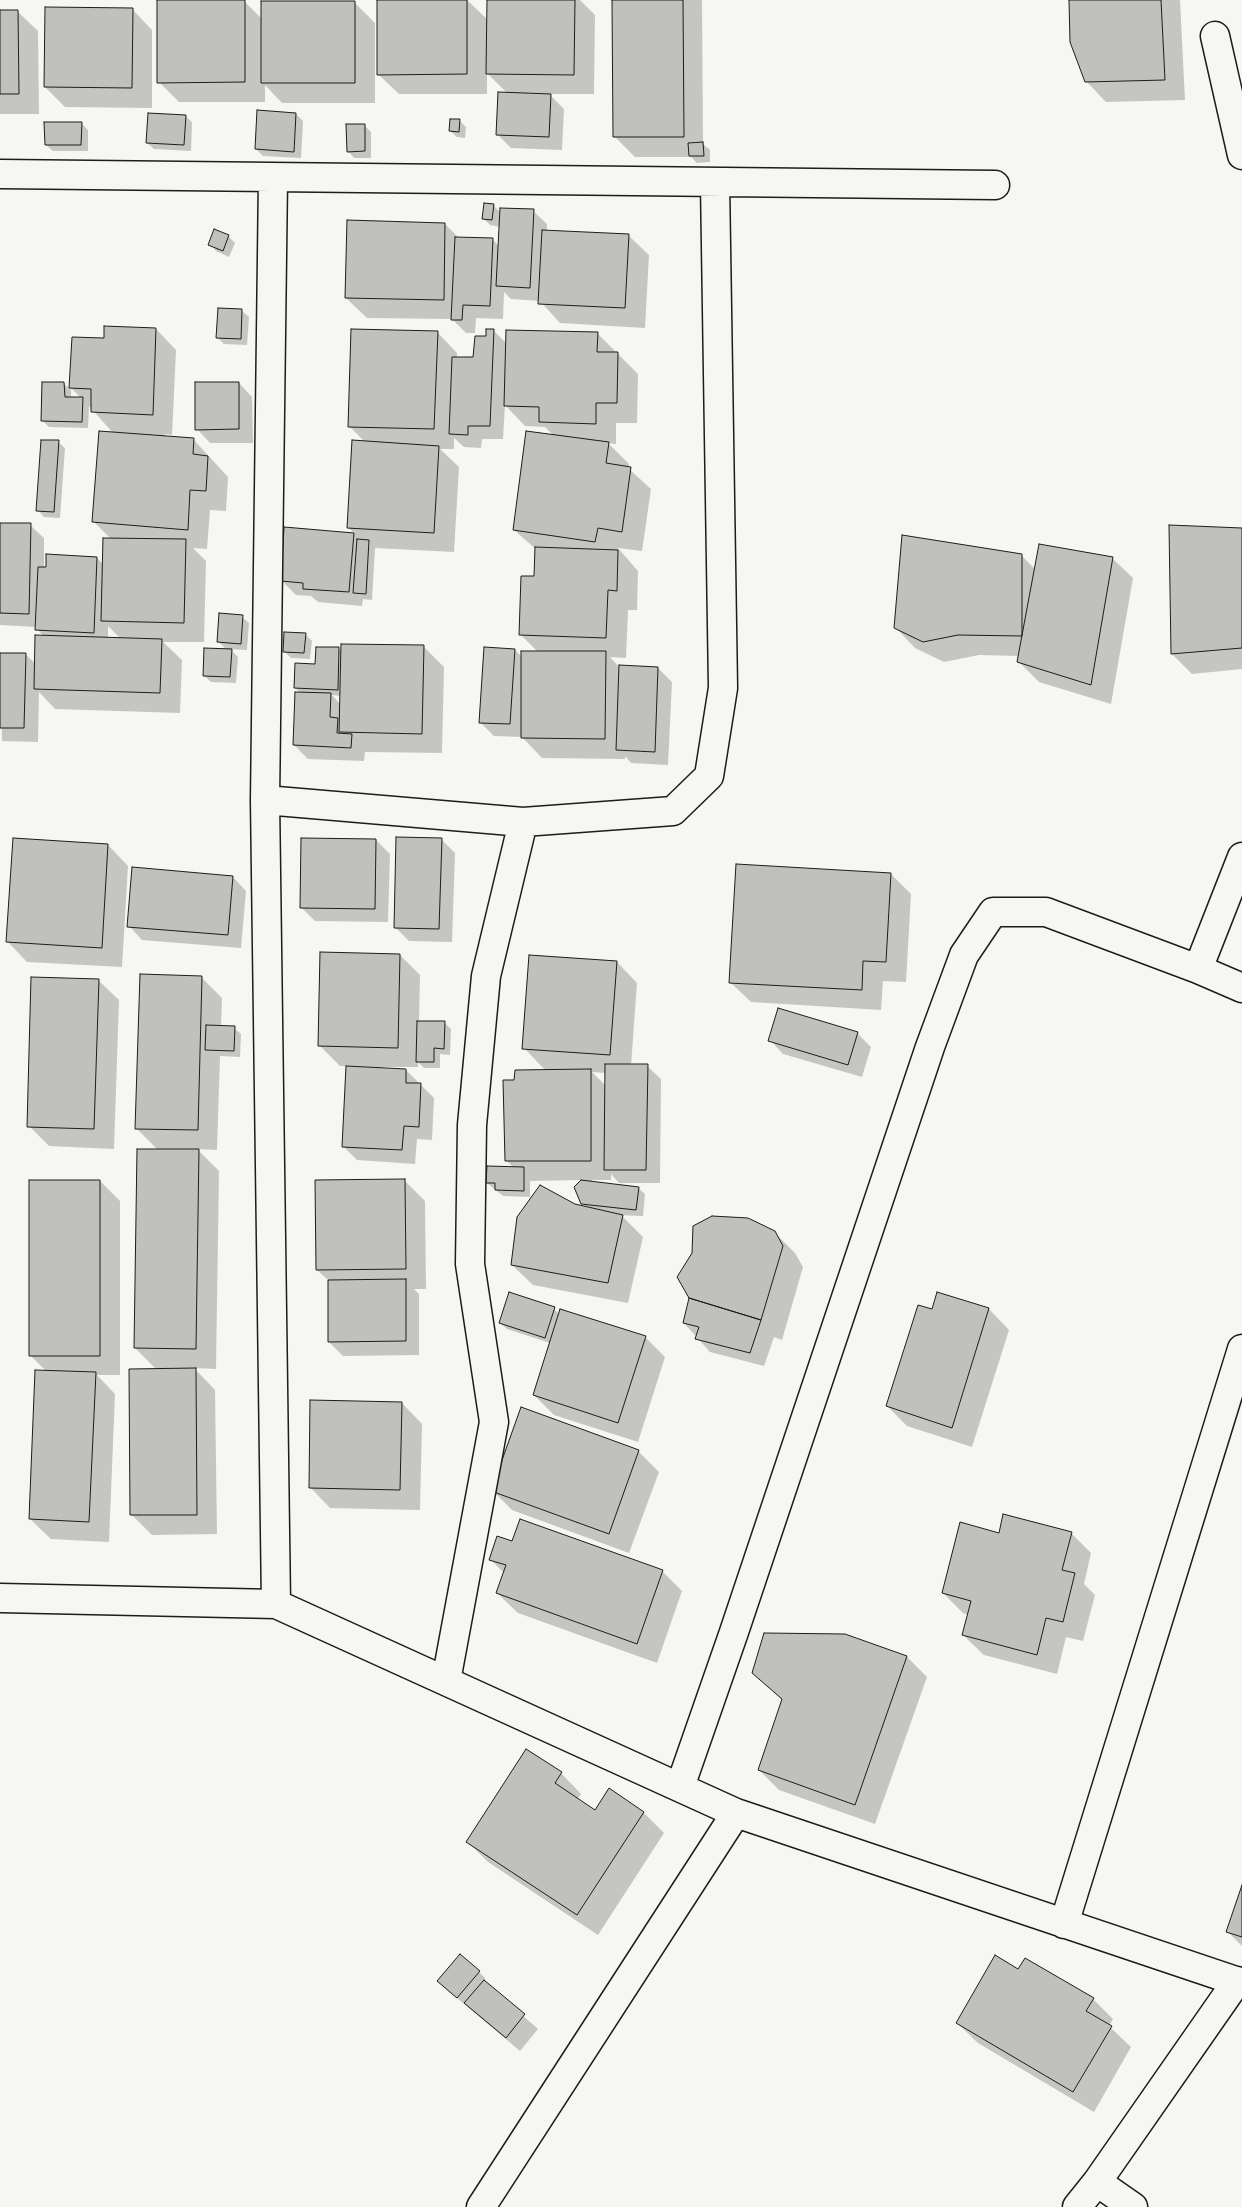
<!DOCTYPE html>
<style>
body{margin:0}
canvas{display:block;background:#f6f6f2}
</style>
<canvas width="1242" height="2207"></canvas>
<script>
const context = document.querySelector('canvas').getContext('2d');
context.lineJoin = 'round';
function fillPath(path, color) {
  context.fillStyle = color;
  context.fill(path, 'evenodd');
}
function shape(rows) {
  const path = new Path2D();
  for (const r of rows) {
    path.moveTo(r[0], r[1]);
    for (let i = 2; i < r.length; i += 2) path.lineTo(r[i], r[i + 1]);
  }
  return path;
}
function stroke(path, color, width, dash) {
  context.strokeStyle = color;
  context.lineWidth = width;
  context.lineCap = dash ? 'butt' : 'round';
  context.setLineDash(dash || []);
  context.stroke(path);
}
fillPath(shape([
 [378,0,467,0,488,20,488,0,580,0,595,15,594,94,549,94,564,109,562,150,511,148,497,134,507,93,487,73,487,94,399,94,378,74],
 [614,0,702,0,703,144,710,150,710,162,697,163,691,157,635,157,614,136],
 [1070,0,1180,0,1185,100,1106,102,1086,81],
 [245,2,262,19,354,2,375,23,375,103,282,103,265,85,265,102,179,102,159,82],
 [132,9,152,30,152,108,65,107,45,87],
 [0,11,17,11,38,31,39,114,0,114],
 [296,114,303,121,301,158,263,156,256,149],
 [185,116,192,122,191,151,154,149,147,143],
 [459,120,466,127,465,138,457,137,450,131],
 [81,123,88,130,88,151,53,151,46,145],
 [364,125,371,132,371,158,354,158,348,151],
 [493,205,501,213,533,211,547,224,547,231,628,235,649,255,645,328,560,323,540,301,511,299,504,292,503,319,476,318,475,333,466,333,452,319,367,318,346,298,445,224,459,238,492,239,499,246,500,227,490,225,483,218],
 [228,236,235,243,229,257,216,251,210,244],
 [242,311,249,317,247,345,224,344,217,337],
 [156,329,176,350,172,435,165,434,164,437,193,439,228,477,226,511,210,510,207,549,193,548,206,561,204,642,163,642,182,660,180,713,55,709,39,692,38,742,2,741,0,654,26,655,36,664,43,636,36,627,0,625,0,524,30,525,44,538,44,568,97,558,104,565,111,539,94,522,113,433,89,406,88,428,49,427,43,421,64,383,70,390,73,338,105,339],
 [71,388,81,398,71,398],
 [108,626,121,639,108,638],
 [494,331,507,344,598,334,638,374,637,423,616,423,616,444,608,443,629,464,628,468,651,489,642,551,618,548,638,571,637,610,628,610,626,658,610,657,619,667,658,668,672,682,668,765,631,763,625,756,625,759,542,758,522,737,494,736,480,722,515,650,523,658,539,653,521,635,536,578,537,550,514,530,554,436,545,427,525,426,505,405,503,439,482,439,481,448,464,447,454,438,454,449,440,449,459,467,454,552,375,548,372,600,363,599,362,606,318,602,311,596,296,595,282,581,286,529,355,534,348,527,365,442,349,426,437,332,457,353,457,358,474,359],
 [239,383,252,397,253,443,210,443,197,429],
 [58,442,65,448,60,518,44,517,38,510],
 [1242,529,1242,669,1192,674,1172,654],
 [1021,555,1035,569,1112,558,1133,578,1111,704,1039,682,1018,661,1019,656,979,655,944,662,915,648,895,627],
 [242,617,249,623,247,650,230,649,238,657,236,683,211,682,204,675,227,650,218,641],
 [305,634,312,641,310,659,291,658,284,651],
 [424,647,444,667,442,753,365,752,364,761,308,759,294,745,301,693,295,688,316,665,339,649,342,652],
 [332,695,341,696,341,705],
 [441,839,455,853,452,942,409,941,395,927],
 [376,840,390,854,388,922,315,921,301,907],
 [108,845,128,866,122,967,27,962,7,941],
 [891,874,911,894,906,982,883,981,881,1010,751,1002,730,982],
 [233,877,246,891,241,948,142,940,129,926],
 [400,955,420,975,419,1022,444,1022,451,1029,450,1055,440,1054,440,1068,424,1068,418,1062,418,1067,381,1067,381,1069,406,1070,434,1098,432,1140,417,1139,415,1164,357,1160,343,1146,347,1066,340,1066,320,1046],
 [617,962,637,983,631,1066,647,1066,661,1079,660,1183,619,1183,611,1174,611,1180,592,1180,592,1182,638,1188,645,1194,643,1216,616,1215,622,1216,643,1237,628,1303,533,1285,512,1265,574,1205,587,1208,582,1203,582,1180,530,1181,530,1197,503,1196,487,1183,514,1168,506,1160,504,1081,516,1082,546,1071,524,1048],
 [592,1072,606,1073,606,1086],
 [201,977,222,998,221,1027,234,1028,241,1034,240,1057,220,1056,217,1150,197,1149,219,1171,216,1369,194,1368,215,1390,217,1534,152,1535,132,1515,157,1370,135,1348,158,1150,136,1128],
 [98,980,119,1000,114,1149,49,1146,29,1126],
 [857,1033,871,1047,862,1077,783,1054,770,1040],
 [404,1180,425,1201,426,1289,414,1289,419,1294,419,1355,343,1356,329,1342,329,1281,317,1270],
 [100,1181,120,1201,120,1375,97,1375,115,1394,109,1542,51,1539,30,1519,46,1371,30,1355],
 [774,1232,795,1253,803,1267,782,1340,774,1337,764,1366,710,1352,684,1323,690,1300],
 [938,1294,989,1309,1009,1330,972,1447,907,1426,887,1406,933,1311],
 [554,1309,559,1314,645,1337,665,1357,638,1442,554,1415,534,1395,550,1343,507,1329,500,1323],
 [402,1403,422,1424,420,1510,330,1508,310,1487],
 [638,1451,659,1472,629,1553,512,1510,492,1490],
 [1071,1533,1091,1553,1084,1584,1095,1595,1083,1641,1066,1637,1057,1674,984,1655,963,1635,968,1615,963,1613,943,1593,1000,1534],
 [513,1543,662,1571,682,1591,657,1663,518,1613,497,1593,504,1573,490,1559],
 [907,1657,927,1677,875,1824,779,1790,759,1770,783,1701,754,1672],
 [561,1773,581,1794,577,1800,595,1811,609,1790,644,1813,664,1833,598,1935,488,1862,468,1842],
 [1242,1888,1242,1946,1227,1931],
 [1019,1971,1093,1999,1113,2019,1109,2026,1131,2047,1094,2112,978,2043,957,2023],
 [479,1972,485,1978,483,1981,538,2029,520,2051,445,1988]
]), '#0003');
const building = shape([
 [157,0,245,0,245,82,157,83,157,0],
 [377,0,467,0,467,74,377,75,377,0],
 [487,0,575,0,574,75,486,74,487,0],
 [612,0,683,0,684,137,613,137,612,0],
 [1069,0,1161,0,1165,80,1085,82,1070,42,1069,0],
 [261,1,355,1,355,83,261,83,261,1],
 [45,7,133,8,132,88,44,87,45,7],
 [0,10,18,10,19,94,0,94,0,10],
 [498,92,551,94,549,137,496,135,498,92],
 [257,110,296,113,294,152,255,149,257,110],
 [148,113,186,115,184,145,146,143,148,113],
 [450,119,460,119,459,132,449,131,450,119],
 [44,122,82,122,81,145,45,145,44,122],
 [346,124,365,124,365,151,347,152,346,124],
 [703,142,704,156,689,156,688,143,703,142],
 [484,203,494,204,492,220,482,219,484,203],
 [500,208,534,209,530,288,496,286,500,208],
 [347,220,445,223,444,300,345,298,347,220],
 [214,229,229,235,223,251,208,245,214,229],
 [542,230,629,234,625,308,538,304,542,230],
 [455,237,493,238,490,306,463,305,462,320,451,320,455,237],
 [218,308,242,309,241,339,216,338,218,308],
 [104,326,156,328,153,415,91,412,91,389,69,388,72,337,104,338,104,326],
 [351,329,438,331,434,429,348,427,351,329],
 [486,329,494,329,490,426,468,426,468,435,449,434,452,357,473,357,475,336,486,336,486,329],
 [506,330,598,332,597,352,618,352,617,403,596,403,596,424,539,422,539,407,504,406,506,330],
 [42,382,64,382,65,397,83,397,82,422,41,421,42,382],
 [195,382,239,382,239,429,195,430,195,382],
 [99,431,194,438,193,454,208,456,206,491,190,490,188,530,92,522,99,431],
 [526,431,609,442,606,463,631,467,622,532,598,528,595,542,513,530,526,431],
 [41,440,59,440,54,512,36,511,41,440],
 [352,440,439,446,434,533,347,528,352,440],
 [0,523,31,523,29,614,0,613,0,523],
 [1169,525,1242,528,1242,648,1171,654,1169,525],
 [284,527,354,533,349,592,303,589,303,583,281,581,284,527],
 [902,535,1022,554,1022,636,958,635,923,642,894,628,902,535],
 [103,538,186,539,184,623,101,621,103,538],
 [357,539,369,540,366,594,353,593,357,539],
 [1039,544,1113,557,1091,685,1017,662,1039,544],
 [535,547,618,550,617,591,608,590,606,638,519,635,521,576,534,576,535,547],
 [46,554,97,557,94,633,35,630,38,567,46,567,46,554],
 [219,613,243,615,241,644,217,642,219,613],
 [284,632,306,633,304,653,283,652,284,632],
 [35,635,162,639,160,693,34,689,35,635],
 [341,644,424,645,422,734,339,732,341,644],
 [316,647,339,647,338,690,294,688,295,663,315,664,316,647],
 [484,647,515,649,510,724,479,723,484,647],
 [204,648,232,649,230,677,203,676,204,648],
 [521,651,606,651,605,739,521,738,521,651],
 [0,653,26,653,24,728,0,728,0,653],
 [619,665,658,667,655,752,616,750,619,665],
 [295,692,331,693,330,717,338,718,337,733,352,734,351,748,293,745,295,692],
 [396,837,442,838,439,929,394,928,396,837],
 [13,838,108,844,102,948,6,942,13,838],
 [301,838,376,839,375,909,300,908,301,838],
 [736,864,891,873,886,962,863,961,862,990,729,983,736,864],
 [132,867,233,876,228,935,127,927,132,867],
 [320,952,400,954,398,1048,318,1046,320,952],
 [529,955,617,961,610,1055,522,1049,529,955],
 [140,974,202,976,198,1130,135,1129,140,974],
 [31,977,99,979,94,1129,27,1127,31,977],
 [778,1008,858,1032,848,1065,768,1041,778,1008],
 [417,1021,445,1021,444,1049,434,1048,434,1062,416,1062,417,1021],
 [206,1025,235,1026,234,1051,205,1050,206,1025],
 [605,1064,648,1064,646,1170,604,1170,605,1064],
 [346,1066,406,1069,406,1083,421,1083,419,1127,404,1126,402,1150,342,1147,346,1066],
 [591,1069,591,1161,505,1161,503,1080,514,1080,515,1070,591,1069],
 [137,1149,199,1149,196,1349,134,1348,137,1149],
 [487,1166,524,1167,524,1191,495,1190,495,1183,486,1183,487,1166],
 [405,1179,406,1269,316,1270,315,1180,405,1179],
 [29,1180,100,1180,100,1356,29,1356,29,1180],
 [581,1180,639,1187,636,1210,581,1204,574,1187,581,1180],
 [540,1185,575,1204,623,1215,608,1283,511,1265,517,1217,540,1185],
 [712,1216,748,1218,775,1231,783,1246,761,1320,689,1298,677,1277,692,1253,693,1226,712,1216],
 [406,1279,406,1341,328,1342,328,1280,406,1279],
 [509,1292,555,1307,545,1338,499,1323,509,1292],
 [937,1292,989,1308,952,1428,886,1406,918,1305,932,1309,937,1292],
 [689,1298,761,1320,750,1353,695,1339,699,1327,683,1323,689,1298],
 [560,1309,646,1336,618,1423,533,1395,560,1309],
 [196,1368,197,1515,130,1515,129,1369,196,1368],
 [35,1370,96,1372,89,1522,29,1519,35,1370],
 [310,1400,402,1402,400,1490,309,1488,310,1400],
 [521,1407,639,1450,609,1534,491,1491,521,1407],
 [1003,1514,1072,1532,1062,1570,1075,1573,1063,1622,1046,1618,1037,1655,962,1635,971,1601,942,1593,960,1522,999,1533,1003,1514],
 [520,1519,663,1570,637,1644,496,1593,506,1565,489,1560,497,1536,512,1541,520,1519],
 [764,1633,845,1634,907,1656,855,1805,758,1770,782,1699,752,1673,764,1633],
 [526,1749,562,1772,555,1783,595,1810,609,1788,644,1812,577,1915,466,1842,526,1749],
 [1242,1885,1242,1937,1226,1932,1242,1885],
 [460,1954,480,1971,457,1998,437,1981,460,1954],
 [995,1955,1018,1969,1025,1958,1094,1998,1086,2011,1112,2026,1073,2092,956,2023,995,1955],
 [484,1980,525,2014,506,2038,464,2003,484,1980]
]);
fillPath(building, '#c0c0bd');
stroke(building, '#1c1c1c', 1);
const minor = shape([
 [1215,36,1242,155],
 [0,174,995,185],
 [273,178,265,800,276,1604],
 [265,800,523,822,673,811,709,776,723,688,715,183],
 [1198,969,1242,857],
 [0,1598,276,1604,736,1813,1242,1983],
 [446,1681,494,1422,470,1264,472,1125,486,976,523,822],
 [680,1787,734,1632,930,1047,964,955,993,912,1046,912,1198,969,1242,988],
 [1064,1924,1242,1349],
 [481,2207,736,1813],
 [1077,2207,1097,2182],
 [1133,2207,1097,2182,1237,1981]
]);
stroke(minor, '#1c1c1c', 31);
stroke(minor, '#f6f6f2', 28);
</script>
